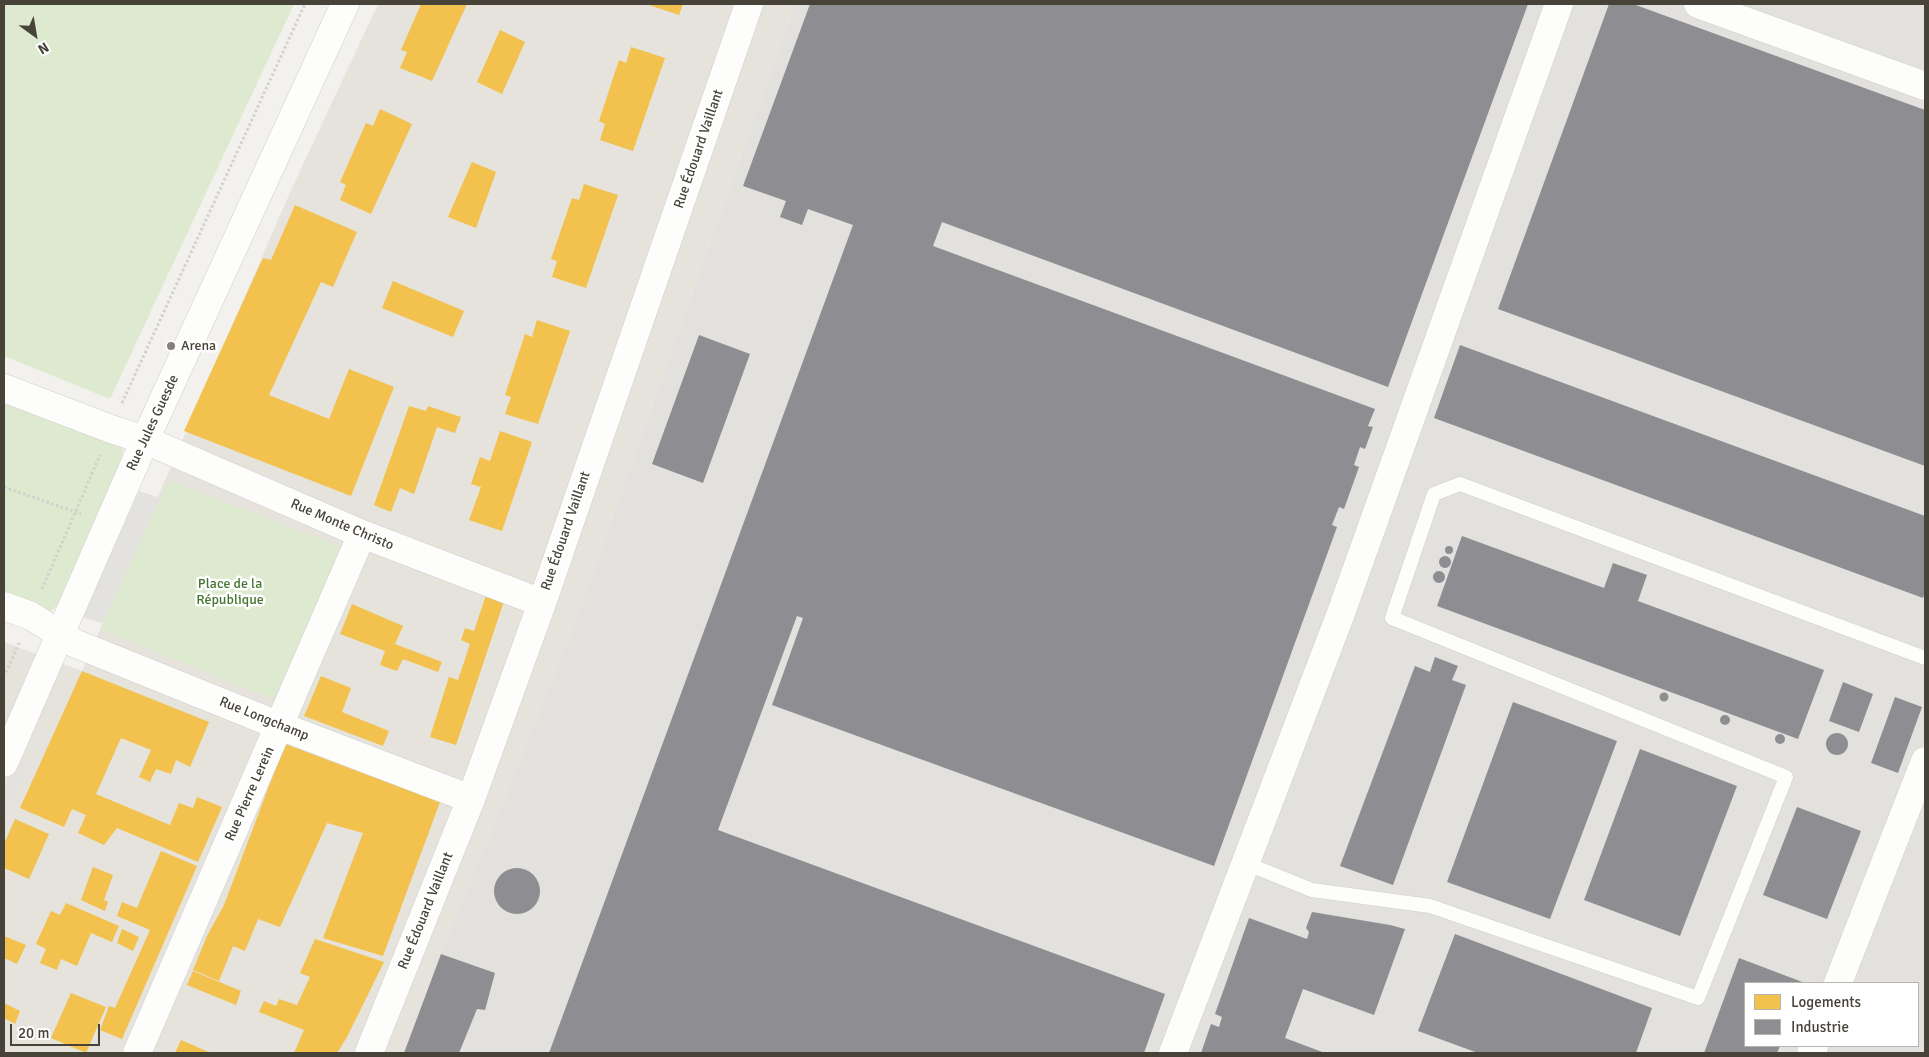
<!DOCTYPE html>
<meta charset="utf-8">
<style>
body{margin:0}
#map{position:relative;width:1929px;height:1057px;overflow:hidden;background:#f2f1ed;font-family:Signika,sans-serif}
canvas{display:block}
.frame{position:absolute;inset:0;border:5px solid #474339;pointer-events:none}
.legend{position:absolute;left:1744px;top:982px;width:175px;height:65px;box-sizing:border-box;background:#fff;border:1px solid #b5b4b0;margin:0;padding:6px 9px;list-style:none;font-size:15px;color:#474339}
.legend li{display:flex;align-items:center;gap:10px;height:25px}
.legend b{width:25px;border:1px solid #b5b4b0}
.north{position:absolute;left:10px;top:10px;width:50px;height:50px;-webkit-text-stroke:4px #fff;paint-order:stroke;rotate:148deg;font-size:14px;font-weight:700;line-height:20px;text-align:center;color:#474339}
.north::after{content:'';display:block;margin:auto;width:18px;height:22px;background:#474339;clip-path:polygon(50% 0,100% 100%,50% 72%,0 100%)}
.scale{position:absolute;left:10px;top:1024px;width:90px;height:22px;box-sizing:border-box;border:2px solid #474339;border-top:0;padding-left:6px;font-size:15px;line-height:18px;white-space:nowrap;color:#474339;-webkit-text-stroke:4px #fff;paint-order:stroke}
</style>
<div id="map">
<canvas width="1929" height="1057"></canvas>
<div class="frame"></div>
<ul class="legend">
<li><b style="height:14px;background:#f2c14e"></b>Logements</li>
<li><b style="height:14px;background:#8d8d92"></b>Industrie</li>
</ul>
<div class="north">N</div>
<div class="scale">20 m</div>
</div>
<script>
const context = document.querySelector('canvas').getContext('2d');
context.lineJoin = 'round';
function fillPath(path, color) {
  context.fillStyle = color;
  context.fill(path, 'evenodd');
}
function shape(rows) {
  const path = new Path2D();
  for (const r of rows) {
    if (r.length === 3) {
      path.moveTo(r[0] + r[2], r[1]);
      path.arc(r[0], r[1], r[2], 0, 2 * Math.PI);
      continue;
    }
    path.moveTo(r[0], r[1]);
    for (let i = 2; i < r.length; i += 2) path.lineTo(r[i], r[i + 1]);
  }
  return path;
}
function stroke(path, color, width, dash) {
  context.strokeStyle = color;
  context.lineWidth = width;
  context.lineCap = dash ? 'butt' : 'round';
  context.setLineDash(dash || []);
  context.stroke(path);
}
function label(font, color, halo, rows, align = 'center') {
  context.font = font + ' Signika,sans-serif';
  context.lineWidth = 5;
  context.setLineDash([]);
  context.textBaseline = 'middle';
  context.strokeStyle = halo;
  context.fillStyle = color;
  for (const [text, x, y, turn = 0] of rows) {
    context.save();
    context.translate(x, y);
    context.rotate((+turn || 0) * Math.PI / 180);
    context.textAlign = isNaN(turn) ? turn : align;
    if (halo) context.strokeText(text, 0, 0);
    context.fillText(text, 0, 0);
    context.restore();
  }
}
fillPath(shape([
 [378,4,795,4,571,634,441,954,404,1053,4,1053,4,642,82,671,292,188]
]), '#e5e3db');
fillPath(shape([
 [795,4,1925,4,1925,1053,404,1053,441,954,571,634],
 [1745,983,1918,983,1918,1046,1745,1046]
]), '#e3e1dd');
fillPath(shape([
 [4,4,294,4,110,399,4,356],
 [4,394,117,439,123,450,122,462,62,600,48,614,4,600],
 [169,481,343,548,273,699,100,629]
]), '#ddeacf');
fillPath(shape([
 [139,491,160,498,103,623,83,617],
 [22,760,30,763,4,820,4,798]
]), '#e3e2de');
fillPath(shape([
 [421,4,467,4,432,81,400,68,407,52,401,50],
 [646,4,683,4,679,15],
 [500,30,525,42,502,94,477,82],
 [631,47,665,58,633,151,600,140,605,124,599,121,619,60,626,63],
 [380,109,412,124,371,214,340,200,346,185,340,182,366,123,373,126],
 [472,162,496,172,476,228,448,217],
 [584,184,618,195,586,288,552,277,557,261,551,259,572,198,579,200],
 [295,205,357,232,333,287,321,282,269,395,329,419,349,369,394,387,351,496,184,431,263,258,271,260],
 [393,281,464,311,453,337,382,308],
 [537,320,570,331,538,424,505,414,511,397,505,395,525,334,532,337],
 [409,406,426,411,428,406,461,417,455,433,437,427,414,494,400,488,391,512,374,505],
 [500,431,532,442,502,531,469,520,481,487,471,484,480,457,490,461],
 [486,595,504,601,456,745,430,737,449,677,458,680,470,644,461,640,465,628,474,631],
 [352,604,403,626,395,644,442,662,438,672,403,659,397,671,380,665,385,651,340,634],
 [82,671,209,722,190,767,176,760,171,774,156,769,150,782,139,777,151,750,121,738,96,794,170,825,179,803,193,808,197,797,222,807,198,862,117,828,104,845,78,833,86,815,72,809,64,827,20,808],
 [321,676,351,688,342,712,389,731,383,746,304,716],
 [285,744,440,802,383,956,323,938,363,833,327,823,280,927,258,919,245,951,233,946,219,981,193,970,207,936,224,905],
 [15,819,49,834,29,879,4,868,4,844],
 [161,851,197,866,122,1039,100,1030,109,1006,115,1008,150,930,117,916,122,902,137,908],
 [93,867,113,875,104,900,108,902,105,911,81,900],
 [66,903,119,926,112,942,91,933,77,966,61,959,57,970,40,963,46,949,36,944,51,911,60,915],
 [122,929,139,937,133,951,117,943],
 [4,936,26,945,17,964,4,958],
 [315,939,384,962,347,1037,337,1053,294,1053,304,1030,259,1012,264,1001,276,1006,279,999,297,1005,310,977,300,973],
 [193,971,241,991,236,1005,187,985],
 [71,993,106,1007,86,1053,51,1038],
 [4,1003,20,1011,15,1024,4,1018],
 [181,1040,211,1053,175,1053]
]), '#f2c14e');
fillPath(shape([
 [810,4,1528,4,1388,387,942,222,933,246,1375,409,1368,426,1373,427,1365,449,1360,447,1354,465,1359,467,1344,509,1339,507,1332,525,1337,527,1214,866,772,705,803,618,797,616,718,830,1165,994,1144,1053,549,1053,853,225,808,209,802,225,780,217,786,201,743,186],
 [1609,4,1633,4,1925,110,1925,466,1498,309],
 [699,335,750,354,703,483,652,464],
 [1460,345,1925,516,1925,592,1923,598,1434,418],
 [1462,536,1604,588,1613,563,1647,575,1638,601,1824,670,1798,739,1437,606],
 [1449,550,4],
 [1445,562,6],
 [1439,577,6],
 [1435,657,1458,666,1452,680,1466,685,1393,885,1340,866,1415,666,1430,672],
 [1843,682,1873,694,1859,732,1829,721],
 [1664,697,4.5],
 [1895,697,1922,707,1898,773,1871,763],
 [1513,702,1617,741,1550,919,1447,882],
 [1725,720,5],
 [1837,744,11],
 [1780,739,5],
 [1640,749,1737,786,1680,936,1584,900],
 [1797,807,1861,831,1827,919,1763,895],
 [517,891,23],
 [1312,912,1390,925,1405,929,1374,1015,1303,989,1285,1038,1325,1053,1201,1053,1211,1024,1219,1027,1222,1017,1215,1014,1249,918,1307,939,1309,932,1306,928],
 [1455,934,1652,1008,1636,1053,1478,1053,1418,1031],
 [441,954,495,973,485,1010,477,1009,459,1053,404,1053],
 [1739,958,1805,983,1745,983,1745,1046,1780,1046,1777,1053,1704,1053]
]), '#8d8d92');
const service = shape([
 [1245,863,1312,890,1430,906,1698,998,1786,777,1392,618,1434,494,1460,484,1925,658]
]);
const minor = shape([
 [1698,4,1925,86],
 [4,388,111,429,145,440,362,534,542,603],
 [4,606,31,616,74,643,280,726,471,799],
 [1838,983,1925,761],
 [137,1053,362,534],
 [369,1053,471,799,542,603,749,4],
 [1173,1053,1341,613,1559,4],
 [1811,1053,1814,1046]
]);
const tertiary = shape([
 [4,763,145,440,345,4]
]);
stroke(service, '#d0cfcb', 15);
stroke(minor, '#d0cfcb', 29);
stroke(tertiary, '#d0cfcb', 29);
stroke(shape([
 [122,403,305,4],
 [4,487,81,514],
 [42,589,100,455],
 [4,677,19,643]
]), '#d2d1cb', 3, [2.5, 2.5]);
stroke(service, '#fdfdfc', 14);
stroke(minor, '#fdfdfc', 28);
stroke(tertiary, '#fdfdfc', 28);
for (const [x, y, r, color] of [
 [171,346,5,"#838078"]
]) {
  const dot = new Path2D();
  dot.arc(x, y, r, 0, 2 * Math.PI);
  context.fillStyle = color;
  context.fill(dot);
  stroke(dot, '#fff', 2);
}
label('14px', '#474339', '#fff', [
 ["Rue Édouard Vaillant",699,149,-71],
 ["Rue Jules Guesde",153,423,-65],
 ["Rue Monte Christo",342,525,23],
 ["Rue Édouard Vaillant",566,531,-71],
 ["Rue Longchamp",264,719,22],
 ["Rue Pierre Lerein",250,794,-66],
 ["Rue Édouard Vaillant",426,911,-68]
]);
label('14px', '#474339', '#fff', [
 ["Arena",181,346]
], 'left');
label('14px', '#457531', '#fff', [
 ["Place de la",230,584],
 ["République",230,600]
]);
</script>
